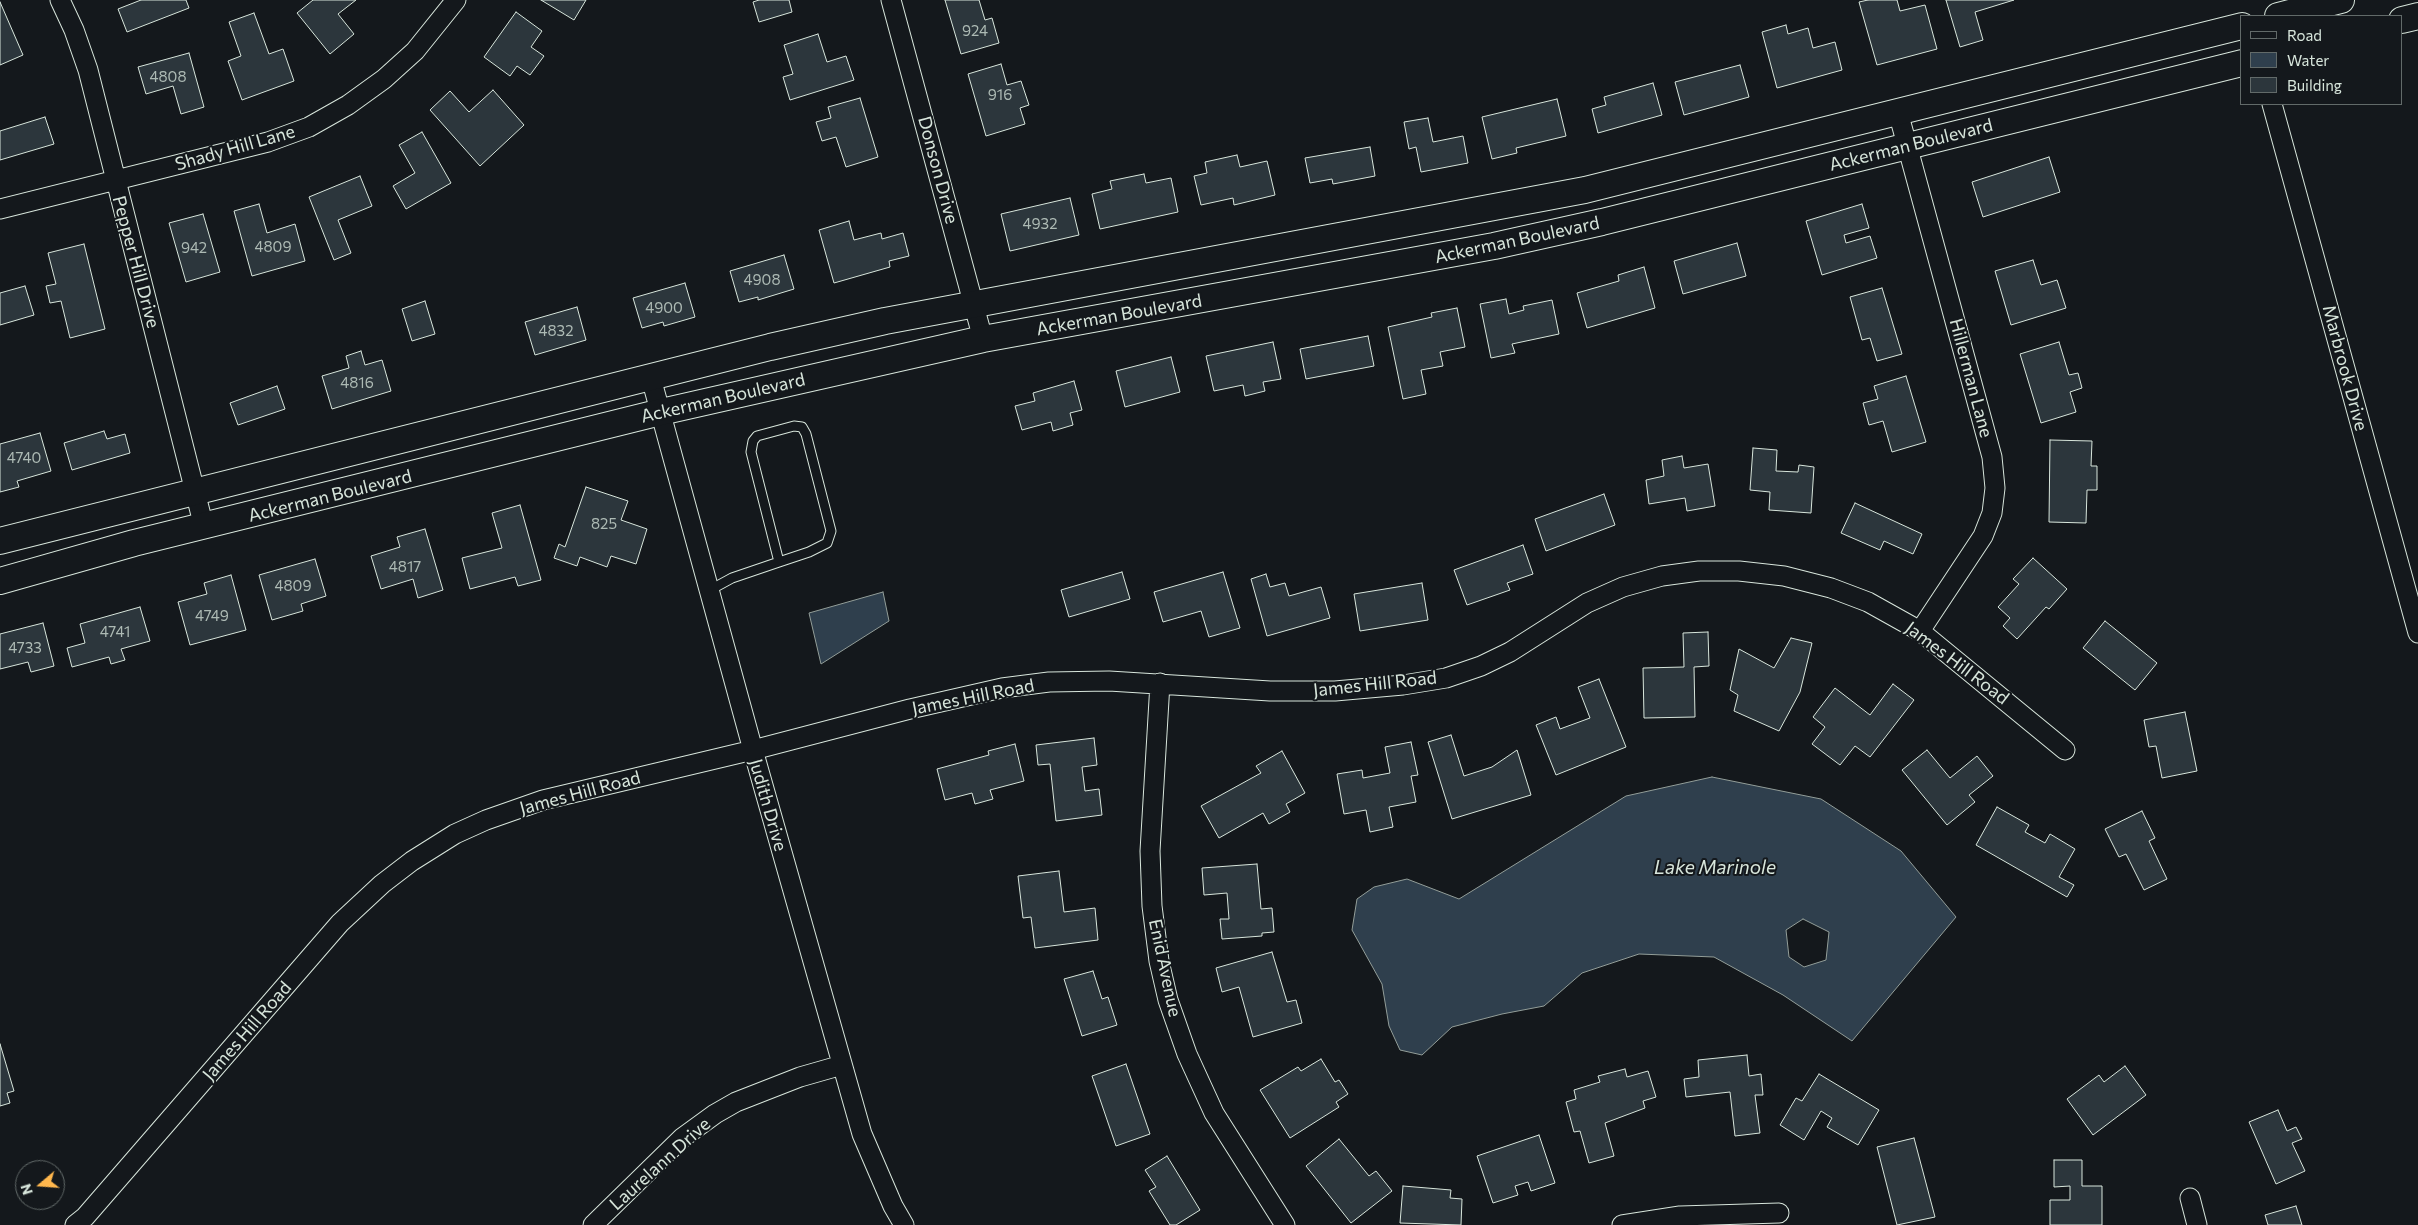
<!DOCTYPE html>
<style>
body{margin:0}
#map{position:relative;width:2418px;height:1225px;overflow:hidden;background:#14181c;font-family:Commissioner,sans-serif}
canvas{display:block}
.legend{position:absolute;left:2240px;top:15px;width:162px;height:90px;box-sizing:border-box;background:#14181c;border:1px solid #626a69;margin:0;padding:6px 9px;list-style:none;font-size:15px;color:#d8e6dc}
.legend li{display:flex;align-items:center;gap:10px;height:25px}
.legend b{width:25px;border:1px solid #626a69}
.north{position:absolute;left:15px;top:1160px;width:50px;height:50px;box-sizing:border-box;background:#14181c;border:1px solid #626a69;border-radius:50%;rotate:252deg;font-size:14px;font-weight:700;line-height:20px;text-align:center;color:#d8e6dc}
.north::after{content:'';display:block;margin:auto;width:18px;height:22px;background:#ffb74d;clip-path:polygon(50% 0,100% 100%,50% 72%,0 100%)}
</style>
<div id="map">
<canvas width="2418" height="1225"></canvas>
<ul class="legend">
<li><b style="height:6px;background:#14181c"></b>Road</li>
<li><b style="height:14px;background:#2f3f4d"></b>Water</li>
<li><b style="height:14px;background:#2c363c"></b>Building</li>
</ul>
<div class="north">N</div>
</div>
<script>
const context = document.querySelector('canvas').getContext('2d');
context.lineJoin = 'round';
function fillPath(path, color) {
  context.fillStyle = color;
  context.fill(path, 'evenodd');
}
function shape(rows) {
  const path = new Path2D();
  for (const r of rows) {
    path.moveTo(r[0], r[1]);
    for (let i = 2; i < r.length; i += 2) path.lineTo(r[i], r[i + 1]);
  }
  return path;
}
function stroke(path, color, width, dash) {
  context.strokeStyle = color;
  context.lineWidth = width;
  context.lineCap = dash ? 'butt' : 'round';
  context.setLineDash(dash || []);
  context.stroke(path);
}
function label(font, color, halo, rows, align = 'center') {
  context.font = font + ' Commissioner,sans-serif';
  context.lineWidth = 4;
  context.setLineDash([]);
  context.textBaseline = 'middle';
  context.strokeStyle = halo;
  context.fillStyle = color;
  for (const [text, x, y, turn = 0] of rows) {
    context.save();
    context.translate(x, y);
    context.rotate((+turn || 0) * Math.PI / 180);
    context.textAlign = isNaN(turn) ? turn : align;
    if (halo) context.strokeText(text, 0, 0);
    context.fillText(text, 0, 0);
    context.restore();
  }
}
const water = shape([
 [883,592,889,621,821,664,809,613,883,592],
 [1712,777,1821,799,1901,851,1956,917,1852,1041,1783,995,1714,957,1639,954,1582,973,1544,1006,1502,1014,1452,1027,1422,1055,1400,1050,1389,1026,1382,984,1352,930,1357,899,1374,887,1407,879,1459,899,1626,796,1712,777],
 [1803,919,1829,932,1826,960,1804,967,1789,957,1786,930,1803,919]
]);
fillPath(water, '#2f3f4d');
stroke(water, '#939e99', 1);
const building = shape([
 [141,0,186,0,189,8,127,32,118,9,141,0],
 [313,0,356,0,338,14,354,34,330,54,297,13,313,0],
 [541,0,586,0,574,20,541,0],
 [759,0,789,0,792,12,759,22,753,2,759,0],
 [945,0,979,0,985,20,992,18,999,43,961,54,945,0],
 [1868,0,1897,0,1900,11,1925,5,1937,49,1877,65,1859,2,1868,0],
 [1946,0,2014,0,1975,12,1983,40,1960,47,1946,0],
 [0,2,23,55,0,65,0,2],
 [516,12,542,31,531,47,544,56,530,75,517,66,510,76,484,57,516,12],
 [254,13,269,54,283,49,294,81,242,100,228,61,241,56,229,22,254,13],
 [1786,25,1788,34,1808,28,1813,48,1835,42,1842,70,1777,88,1762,32,1786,25],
 [818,34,827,62,846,56,854,80,790,100,783,77,793,74,784,45,818,34],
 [189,53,204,107,181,114,173,86,146,94,138,67,189,53],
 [1001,64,1007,85,1021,81,1029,105,1020,108,1025,124,986,136,968,74,1001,64],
 [1740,65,1749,97,1684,115,1675,82,1740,65],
 [1653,83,1662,115,1598,133,1592,109,1606,105,1604,97,1653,83],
 [493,90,524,125,480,166,430,110,450,91,469,112,493,90],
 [860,98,878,157,846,167,836,137,822,141,816,122,831,118,828,107,860,98],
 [1557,99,1566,136,1516,148,1517,153,1492,159,1482,117,1557,99],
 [45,117,54,144,0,160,0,131,45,117],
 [1428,118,1433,142,1463,136,1468,163,1421,172,1416,147,1409,149,1404,122,1428,118],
 [422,132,451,183,406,209,393,186,415,173,399,145,422,132],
 [1370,147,1375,176,1333,184,1332,179,1310,183,1305,158,1370,147],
 [1237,155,1240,167,1267,161,1275,195,1234,205,1233,198,1201,205,1194,176,1207,173,1205,162,1237,155],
 [2049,157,2060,192,1983,217,1972,182,2049,157],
 [1144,174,1146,183,1171,178,1178,212,1100,229,1092,194,1112,189,1110,181,1144,174],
 [360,176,372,206,338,220,351,253,334,260,309,197,360,176],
 [1070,198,1079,235,1010,251,1001,214,1070,198],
 [259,204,267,233,295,224,305,261,252,276,234,211,259,204],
 [1862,204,1869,228,1844,235,1846,243,1870,236,1877,258,1822,275,1806,221,1862,204],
 [203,214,220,272,186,282,169,223,203,214],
 [849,221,854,240,881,233,882,239,903,233,909,256,889,261,890,267,834,283,819,230,849,221],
 [1737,243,1746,276,1683,294,1674,261,1737,243],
 [84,244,105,329,70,338,61,301,50,303,46,286,56,284,48,253,84,244],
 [784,255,794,289,758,300,758,297,739,302,730,271,784,255],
 [2033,260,2041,285,2057,280,2066,308,2011,325,1995,271,2033,260],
 [1644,267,1655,308,1587,328,1577,293,1619,281,1618,275,1644,267],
 [685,283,695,317,664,326,663,322,642,328,633,298,685,283],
 [25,286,34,315,0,325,0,293,25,286],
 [1882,288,1902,354,1877,361,1870,338,1862,340,1850,297,1882,288],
 [1506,299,1509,314,1524,310,1523,306,1552,300,1559,334,1512,344,1515,353,1491,358,1480,304,1506,299],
 [425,301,435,334,412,341,402,309,425,301],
 [577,307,586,340,535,355,525,322,577,307],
 [1457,308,1465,347,1440,352,1443,366,1421,370,1426,394,1403,399,1388,327,1432,317,1431,313,1457,308],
 [1368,336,1374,366,1306,379,1300,349,1368,336],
 [1273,342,1281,379,1263,382,1265,391,1245,396,1243,385,1214,391,1206,356,1273,342],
 [2059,342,2069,375,2078,373,2082,388,2070,392,2076,412,2041,423,2020,354,2059,342],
 [361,351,365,365,382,360,391,391,332,409,322,376,349,368,346,356,361,351],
 [1171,357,1180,392,1125,407,1116,371,1171,357],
 [1906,376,1926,442,1892,452,1883,421,1869,425,1863,403,1878,399,1874,386,1906,376],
 [1074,381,1082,410,1070,413,1073,425,1053,431,1051,422,1022,430,1015,406,1035,401,1033,393,1074,381],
 [277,386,285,409,238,425,230,403,277,386],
 [104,431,107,439,125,434,130,453,72,470,64,443,104,431],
 [40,433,51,471,17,481,19,487,0,492,0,444,40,433],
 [2050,440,2092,441,2091,466,2097,466,2097,490,2087,490,2086,523,2049,522,2050,440],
 [1753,448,1777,450,1776,471,1798,472,1799,465,1814,467,1811,513,1769,510,1770,492,1750,490,1753,448],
 [1682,456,1684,468,1708,464,1715,506,1687,511,1685,498,1649,504,1646,480,1664,476,1662,460,1682,456],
 [586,487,628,501,621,520,647,529,636,564,611,556,607,567,580,557,577,566,554,558,559,544,565,547,586,487],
 [1604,494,1615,525,1546,551,1535,519,1604,494],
 [1855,503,1922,534,1913,554,1884,541,1880,550,1841,533,1855,503],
 [520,505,541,580,518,586,515,577,470,589,462,558,502,548,492,513,520,505],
 [425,529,443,590,418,598,413,579,381,589,371,556,400,547,397,537,425,529],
 [1523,545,1533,574,1507,583,1510,590,1467,605,1454,570,1523,545],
 [2033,558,2067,589,2049,609,2046,607,2017,639,2003,626,2010,618,1998,607,2019,584,2013,579,2033,558],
 [315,559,326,596,301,604,303,611,272,620,259,575,315,559],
 [1122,572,1130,599,1069,617,1061,590,1122,572],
 [1223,572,1240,628,1209,637,1201,611,1163,622,1154,592,1223,572],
 [1266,574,1270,587,1285,583,1289,596,1321,587,1330,618,1267,636,1251,579,1266,574],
 [231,575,246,630,190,645,178,602,207,594,204,583,231,575],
 [1422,583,1428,620,1360,631,1354,594,1422,583],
 [140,607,150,641,121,649,125,660,111,664,109,657,72,667,67,648,85,643,80,624,140,607],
 [2105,621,2157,663,2135,690,2083,648,2105,621],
 [43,623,54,666,31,672,28,662,0,669,0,634,43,623],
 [1708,632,1709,666,1694,667,1695,717,1644,718,1643,668,1684,667,1683,633,1708,632],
 [1791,638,1812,643,1800,692,1779,731,1734,711,1738,695,1730,690,1739,649,1774,668,1791,638],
 [1599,679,1626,747,1556,775,1536,725,1556,717,1560,729,1590,718,1578,687,1599,679],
 [1893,684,1914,700,1870,757,1855,746,1840,765,1812,744,1825,727,1813,717,1835,688,1870,715,1893,684],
 [2185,712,2197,771,2162,778,2156,746,2149,747,2144,720,2185,712],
 [1451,735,1464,776,1492,767,1517,750,1531,795,1452,819,1428,742,1451,735],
 [1094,738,1097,765,1082,767,1085,791,1099,789,1102,815,1056,821,1050,764,1038,765,1036,745,1094,738],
 [1411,742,1418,775,1411,776,1416,802,1389,807,1393,827,1370,832,1366,810,1344,814,1337,774,1362,770,1363,778,1390,773,1385,747,1411,742],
 [1015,744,1024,781,990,790,993,799,975,804,972,793,945,800,937,769,989,755,988,751,1015,744],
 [1927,750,1950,778,1977,756,1993,776,1969,795,1975,802,1947,825,1902,770,1927,750],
 [1282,751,1305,793,1286,804,1290,812,1269,824,1263,813,1219,838,1201,806,1261,773,1256,766,1282,751],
 [1997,807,2029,825,2025,832,2045,843,2050,834,2075,849,2059,877,2074,885,2067,897,1976,845,1997,807],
 [2142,811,2155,838,2149,841,2167,879,2144,890,2126,854,2119,857,2105,829,2142,811],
 [1257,864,1261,909,1272,908,1274,932,1262,933,1262,936,1222,939,1220,919,1229,919,1227,893,1204,895,1202,868,1257,864],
 [1059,871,1064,912,1095,908,1098,940,1035,948,1031,917,1023,918,1018,876,1059,871],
 [1272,952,1287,1002,1296,1000,1302,1023,1253,1037,1239,987,1222,992,1216,968,1272,952],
 [1093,971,1102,999,1108,997,1117,1025,1082,1036,1064,979,1093,971],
 [0,1044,14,1091,7,1093,10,1103,0,1106,0,1044],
 [1747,1055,1749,1076,1761,1074,1763,1095,1755,1095,1760,1133,1735,1136,1730,1092,1686,1097,1684,1079,1699,1077,1698,1060,1747,1055],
 [1321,1059,1335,1082,1339,1080,1348,1094,1336,1102,1339,1107,1290,1138,1260,1090,1298,1067,1301,1071,1321,1059],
 [1126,1064,1150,1134,1116,1146,1092,1076,1126,1064],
 [2125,1066,2146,1095,2093,1135,2067,1099,2099,1075,2104,1082,2125,1066],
 [1625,1069,1627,1077,1648,1071,1656,1097,1643,1101,1645,1108,1605,1123,1614,1156,1589,1163,1580,1131,1574,1132,1566,1102,1576,1099,1574,1090,1600,1082,1598,1076,1625,1069],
 [1819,1074,1879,1110,1858,1145,1827,1127,1832,1118,1821,1111,1804,1140,1780,1125,1796,1098,1802,1101,1819,1074],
 [2278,1110,2287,1131,2296,1127,2302,1139,2292,1143,2305,1171,2276,1184,2249,1122,2278,1110],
 [1539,1135,1555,1183,1531,1191,1528,1182,1515,1186,1518,1195,1493,1203,1477,1156,1539,1135],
 [1914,1138,1935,1217,1897,1225,1877,1147,1914,1138],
 [1339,1139,1369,1176,1376,1171,1392,1191,1351,1223,1306,1166,1339,1139],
 [1167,1156,1200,1210,1176,1225,1170,1225,1149,1191,1156,1187,1145,1170,1167,1156],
 [2054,1160,2082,1160,2082,1186,2102,1186,2102,1225,2050,1225,2050,1200,2070,1200,2070,1186,2054,1187,2054,1160],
 [1403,1186,1451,1190,1450,1198,1462,1199,1461,1225,1400,1223,1403,1186],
 [2296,1206,2302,1225,2268,1225,2265,1215,2296,1206]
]);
fillPath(building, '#2c363c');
stroke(building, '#d8e6dc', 1);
const lane = shape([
 [710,590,732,578,779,562,809,552,827,543,831,531,806,434,802,427,794,426,757,436,753,441,751,452,779,562]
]);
const street = shape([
 [60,0,74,30,88,70,204,527],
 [891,0,983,339],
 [2272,104,2418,633],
 [1898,112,1992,457,1995,488,1992,513,1983,536,1920,631],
 [0,209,268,142,309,127,348,105,384,79,415,51,456,0],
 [651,378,753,750,862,1134,893,1206,904,1225],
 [1160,683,1150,851,1152,906,1159,961,1168,1000,1187,1054,1214,1113,1285,1225],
 [2190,1198,2197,1225],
 [75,1225,85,1217,340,923,382,884,412,861,455,834,486,820,543,800,753,750,910,709,1002,688,1049,682,1109,681,1270,691,1335,691,1403,685,1446,678,1481,666,1510,652,1587,603,1623,587,1662,576,1699,571,1739,571,1784,576,1831,588,1868,602,1920,631,2065,750],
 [593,1225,682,1138,715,1114,736,1102,800,1077,842,1065],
 [1622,1225,1680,1216,1779,1213]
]);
const secondary = shape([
 [2278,16,2341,0],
 [2402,20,2418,16],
 [0,541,770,347,885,321,1585,190,2242,26],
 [0,581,134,543,661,412,983,339,1494,246,1602,222,2242,63]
]);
stroke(lane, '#d8e6dc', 11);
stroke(street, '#d8e6dc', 21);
stroke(secondary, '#d8e6dc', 28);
stroke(lane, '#14181c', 9);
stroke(street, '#14181c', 19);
stroke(secondary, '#14181c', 26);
label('15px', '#adbab4', null, [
 ["924",975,31],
 ["4808",168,77],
 ["916",1000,95],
 ["4932",1040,224],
 ["4809",273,247],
 ["942",194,248],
 ["4908",762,280],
 ["4900",664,308],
 ["4832",556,331],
 ["4816",357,383],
 ["4740",24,458],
 ["825",604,524],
 ["4817",405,567],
 ["4809",293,586],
 ["4749",212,616],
 ["4741",115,632],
 ["4733",25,648]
]);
label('18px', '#d8e6dc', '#14181c', [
 ["Ackerman Boulevard",1911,145,-14],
 ["Shady Hill Lane",235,148,-16],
 ["Donson Drive",938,170,75],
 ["Ackerman Boulevard",1517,240,-12],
 ["Pepper Hill Drive",136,262,75],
 ["Ackerman Boulevard",1119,315,-10],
 ["Marbrook Drive",2345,368,75],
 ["Hillerman Lane",1971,378,75],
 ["Ackerman Boulevard",723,398,-13],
 ["Ackerman Boulevard",330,496,-14],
 ["James Hill Road",1957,663,37],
 ["James Hill Road",1375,684,-6],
 ["James Hill Road",973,697,-11],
 ["James Hill Road",580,793,-15],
 ["Judith Drive",768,805,74],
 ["Enid Avenue",1165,968,78],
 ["James Hill Road",247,1031,-49],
 ["Laurelann Drive",660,1164,-42]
]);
label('italic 19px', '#d8e6dc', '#14181c', [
 ["Lake Marinole",1715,868]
]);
</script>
